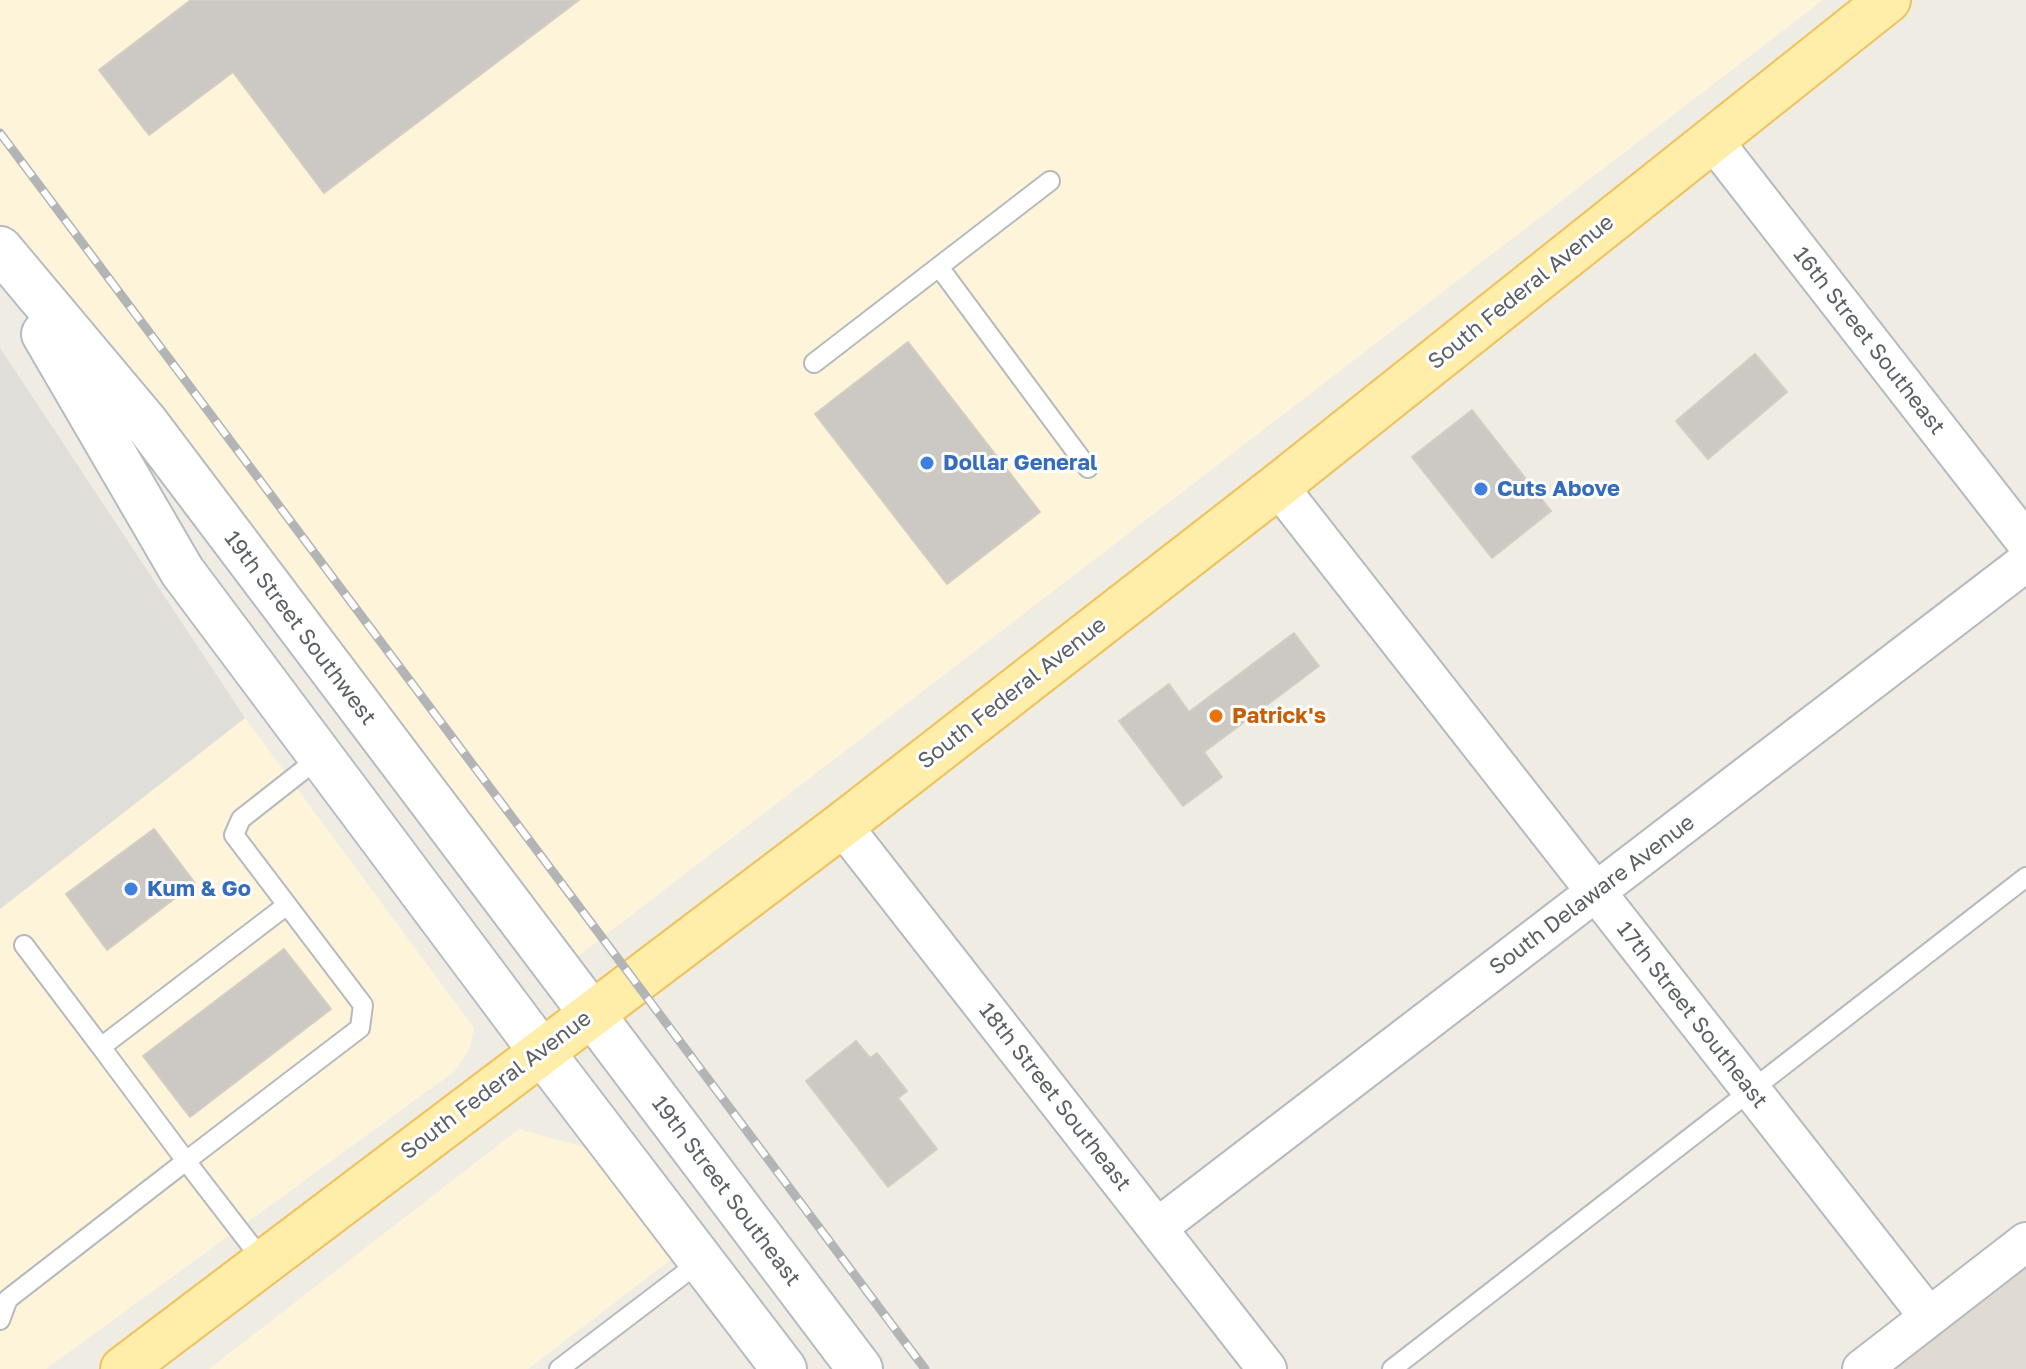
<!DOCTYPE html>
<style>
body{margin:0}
canvas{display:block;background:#efece4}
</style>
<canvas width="2026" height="1369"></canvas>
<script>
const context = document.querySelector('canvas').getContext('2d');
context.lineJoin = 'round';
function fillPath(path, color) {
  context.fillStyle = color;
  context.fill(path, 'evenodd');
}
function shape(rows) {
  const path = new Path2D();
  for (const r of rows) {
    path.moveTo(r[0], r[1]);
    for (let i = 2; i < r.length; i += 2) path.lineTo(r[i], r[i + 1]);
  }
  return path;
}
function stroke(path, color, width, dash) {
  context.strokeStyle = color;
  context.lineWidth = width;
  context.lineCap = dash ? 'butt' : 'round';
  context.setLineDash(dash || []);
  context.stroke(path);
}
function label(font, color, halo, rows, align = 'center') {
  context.font = font + ' "Golos Text",sans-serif';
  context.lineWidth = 6;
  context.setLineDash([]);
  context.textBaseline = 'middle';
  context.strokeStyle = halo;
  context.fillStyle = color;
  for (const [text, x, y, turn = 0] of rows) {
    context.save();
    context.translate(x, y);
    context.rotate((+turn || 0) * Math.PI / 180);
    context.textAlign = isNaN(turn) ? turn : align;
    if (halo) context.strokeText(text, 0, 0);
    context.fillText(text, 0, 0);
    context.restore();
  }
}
fillPath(shape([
 [0,0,1823,0,569,963,0,223],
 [245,718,474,1028,470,1048,455,1071,46,1369,0,1369,0,909],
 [519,1129,584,1147,682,1251,528,1369,209,1369]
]), '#fef4da');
fillPath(shape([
 [0,348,245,718,0,909]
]), '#e0ded8');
fillPath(shape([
 [2026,1242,2026,1369,1862,1369]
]), '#dfdbd2');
const building = shape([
 [191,0,579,0,324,193,233,72,149,135,99,70,191,0],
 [908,342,1040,512,947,584,815,414,908,342],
 [1755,354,1787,392,1708,459,1676,421,1755,354],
 [1472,410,1551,511,1492,558,1412,457,1472,410],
 [1294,633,1319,666,1204,752,1222,777,1183,806,1119,721,1169,684,1189,712,1294,633],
 [154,829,195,883,107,950,66,894,154,829],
 [284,949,331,1009,190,1117,143,1056,284,949],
 [856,1041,870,1058,877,1053,907,1091,898,1098,937,1149,888,1187,806,1081,856,1041]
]);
fillPath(building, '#ccc8c3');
stroke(building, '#d3cdc2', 2);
const lane = shape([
 [939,267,1088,468],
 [814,363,1050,181],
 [24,945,101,1047],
 [263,1261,186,1161,360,1028,363,1005,234,835,241,819,320,757],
 [0,1320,8,1299,186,1161,101,1047,287,905],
 [559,1369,701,1261],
 [1392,1369,2026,877]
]);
const street = shape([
 [1712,139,2026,542],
 [1278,486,1929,1317],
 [842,825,1267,1369],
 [1157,1228,2026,562],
 [1862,1369,2026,1242]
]);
const secondary = shape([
 [0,249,146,423,860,1369],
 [44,334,182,571,541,1051,784,1369]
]);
const primary = shape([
 [123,1369,842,825,1278,486,1888,0]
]);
stroke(lane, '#b6babe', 22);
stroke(street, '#b6babe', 42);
stroke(secondary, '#b7bbc0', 48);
stroke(primary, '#f1c15a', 48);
stroke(lane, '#fff', 18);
stroke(street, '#fff', 38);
stroke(secondary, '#fff', 44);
stroke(primary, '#ffeea9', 44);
const rail = shape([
 [0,133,925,1369]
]);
stroke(rail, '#b3b4b5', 9);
stroke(rail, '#fff', 6, [18]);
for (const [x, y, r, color] of [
 [927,463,8,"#3f7fe0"],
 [1481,489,8,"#3f7fe0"],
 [1216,716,8,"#e8710a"],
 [131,889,8,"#3f7fe0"]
]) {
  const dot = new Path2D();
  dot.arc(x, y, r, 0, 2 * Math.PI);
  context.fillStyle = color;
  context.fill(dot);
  stroke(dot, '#fff', 3);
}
label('22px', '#5c6065', '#fff', [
 ["South Federal Avenue",1521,292,-39],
 ["16th Street Southeast",1869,341,52],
 ["19th Street Southwest",300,628,53],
 ["South Federal Avenue",1012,693,-38],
 ["South Delaware Avenue",1592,895,-37],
 ["17th Street Southeast",1692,1015,52],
 ["South Federal Avenue",496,1085,-37],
 ["18th Street Southeast",1055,1097,52],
 ["19th Street Southeast",726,1191,53]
]);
label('bold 22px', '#366cbe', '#fff', [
 ["Dollar General",943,463],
 ["Cuts Above",1497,489],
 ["Kum & Go",147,889]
], 'left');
label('bold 22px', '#c56008', '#fff', [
 ["Patrick's",1232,716]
], 'left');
</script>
